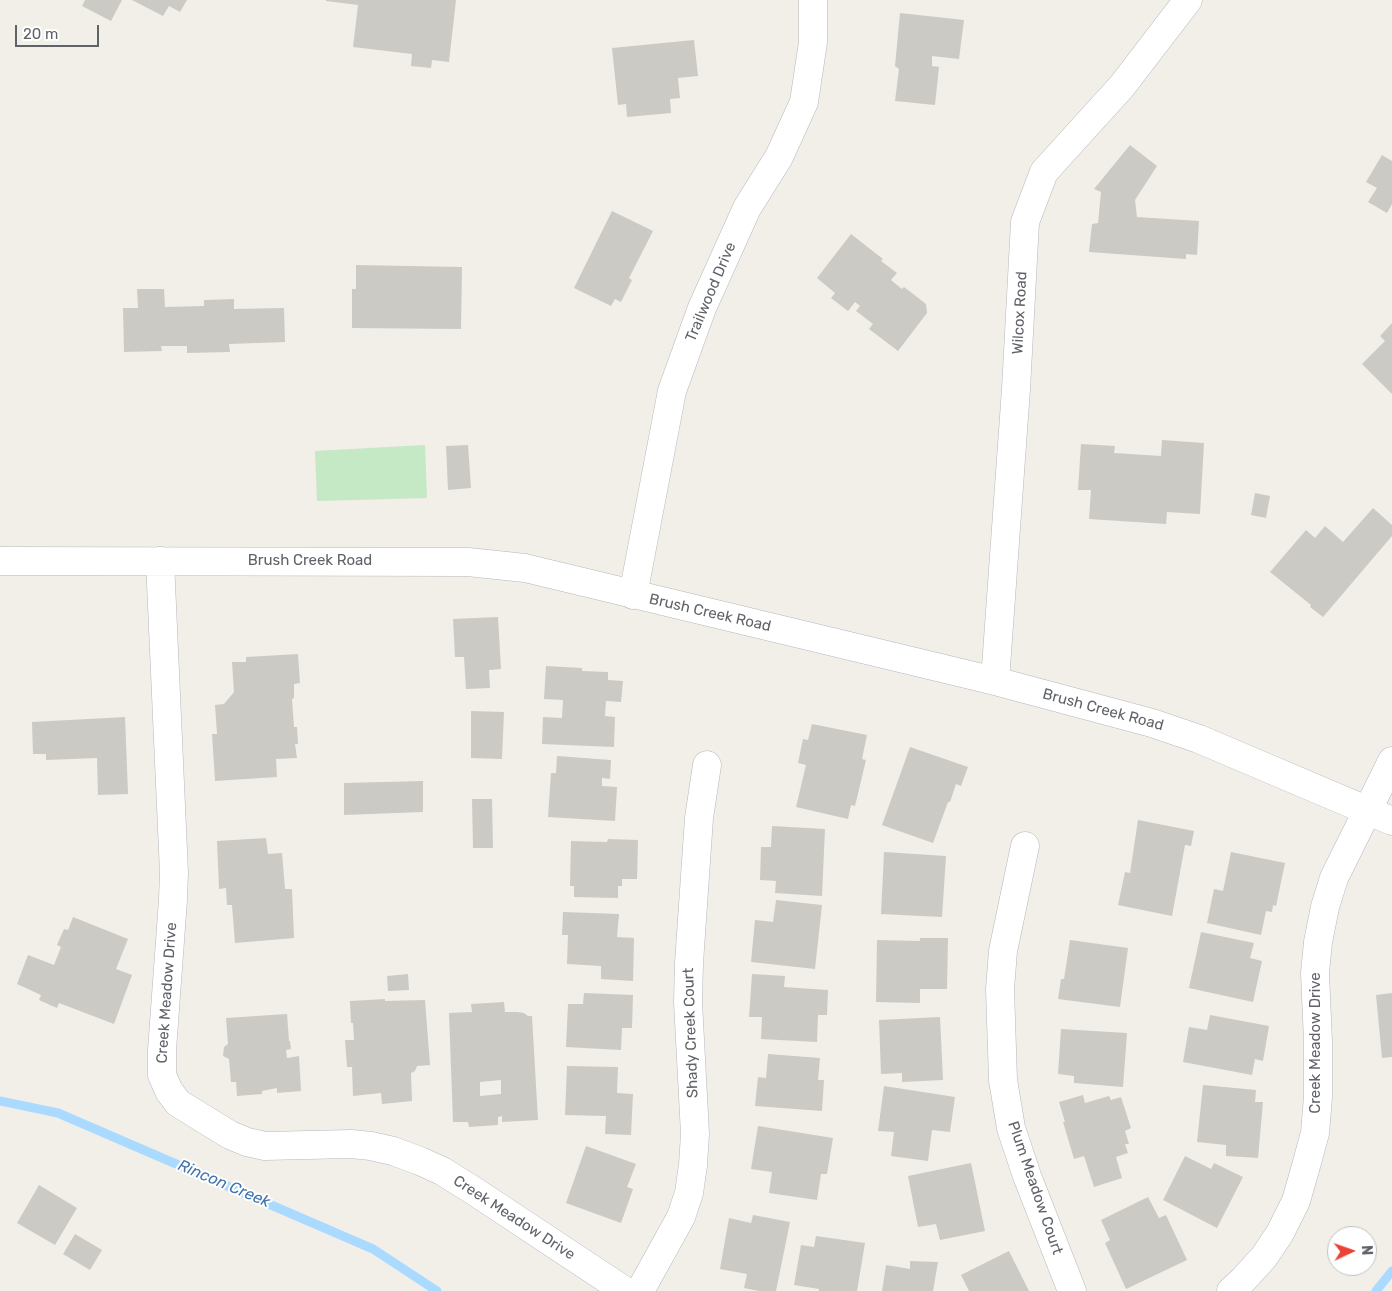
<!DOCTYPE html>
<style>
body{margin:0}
#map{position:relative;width:1392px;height:1291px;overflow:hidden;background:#f1efe8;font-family:Rubik,sans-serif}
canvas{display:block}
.north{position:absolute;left:1327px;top:1226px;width:50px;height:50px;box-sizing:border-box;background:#fff;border:1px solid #bfc1c3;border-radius:50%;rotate:87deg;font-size:14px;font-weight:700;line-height:20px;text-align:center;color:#5f6368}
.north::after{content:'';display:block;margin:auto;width:18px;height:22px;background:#ea4335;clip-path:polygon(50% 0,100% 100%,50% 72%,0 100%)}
.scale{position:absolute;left:15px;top:25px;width:84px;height:22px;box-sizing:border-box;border:2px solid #5f6368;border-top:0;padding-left:6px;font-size:15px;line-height:18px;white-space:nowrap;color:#5f6368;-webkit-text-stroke:4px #fff;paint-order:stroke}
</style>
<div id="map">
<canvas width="1392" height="1291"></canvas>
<div class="north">N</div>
<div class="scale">20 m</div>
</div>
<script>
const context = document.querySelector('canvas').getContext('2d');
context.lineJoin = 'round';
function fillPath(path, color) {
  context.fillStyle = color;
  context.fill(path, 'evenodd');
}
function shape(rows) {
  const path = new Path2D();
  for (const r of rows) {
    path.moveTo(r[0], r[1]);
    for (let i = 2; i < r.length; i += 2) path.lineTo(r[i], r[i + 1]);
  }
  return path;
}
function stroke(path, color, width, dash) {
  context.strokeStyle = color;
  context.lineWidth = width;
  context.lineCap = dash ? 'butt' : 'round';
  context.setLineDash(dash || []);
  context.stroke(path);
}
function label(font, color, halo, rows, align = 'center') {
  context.font = font + ' Rubik,sans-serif';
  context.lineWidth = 4;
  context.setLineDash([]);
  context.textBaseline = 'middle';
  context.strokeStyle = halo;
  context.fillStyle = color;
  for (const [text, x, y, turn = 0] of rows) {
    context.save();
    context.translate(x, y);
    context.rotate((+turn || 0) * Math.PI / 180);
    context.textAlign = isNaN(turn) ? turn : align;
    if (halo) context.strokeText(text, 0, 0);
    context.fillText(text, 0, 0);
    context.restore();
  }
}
fillPath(shape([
 [425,445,427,498,317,501,315,451]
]), '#c5e8c5');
stroke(shape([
 [0,1101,58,1113,373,1249,437,1291],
 [1376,1291,1392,1271]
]), '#aadaff', 9);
fillPath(shape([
 [85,0,122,0,111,21,82,6],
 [132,0,187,0,180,12,169,6,163,16],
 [326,0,456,0,449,62,432,60,431,68,411,66,412,54,353,47,358,5,326,1],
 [900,13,964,20,959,59,932,56,932,66,939,67,935,105,895,101,899,69,895,66],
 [694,40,698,76,678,78,680,98,670,99,671,113,627,117,626,104,618,105,612,48],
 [1130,145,1157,166,1135,200,1137,217,1199,221,1197,255,1186,254,1186,259,1089,252,1092,224,1098,223,1101,192,1094,189],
 [1382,155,1392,161,1392,204,1387,213,1368,202,1377,188,1366,182],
 [612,211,653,231,629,278,632,280,621,302,615,299,611,306,574,288],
 [851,234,883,259,881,261,897,273,891,280,902,289,904,287,926,304,927,313,898,351,869,329,873,324,856,311,860,306,855,302,848,311,831,298,835,293,817,278],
 [356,265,462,267,461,329,352,328,352,289,356,289],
 [137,289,164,289,165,307,204,306,204,300,234,299,234,309,284,308,285,342,229,344,230,352,187,353,187,346,161,346,162,351,124,352,123,308,138,308],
 [1392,323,1392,394,1362,364,1385,341,1380,336],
 [1162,440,1204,443,1200,514,1167,512,1166,524,1089,519,1091,490,1078,490,1081,444,1115,446,1114,453,1161,456],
 [468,445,471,488,448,490,446,446],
 [1255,493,1270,496,1266,518,1251,515],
 [1373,508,1392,525,1392,536,1323,617,1310,607,1311,605,1270,572,1306,530,1315,538,1325,526,1343,542],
 [498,617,501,669,489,670,490,688,466,689,464,657,455,657,453,619],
 [298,654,300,683,294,684,294,698,292,699,294,727,297,727,298,744,295,744,297,758,276,759,277,777,215,781,212,734,217,734,215,705,224,704,234,692,232,662,246,662,246,657],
 [546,666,582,668,582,671,608,672,608,680,623,681,621,702,606,701,605,716,615,717,614,747,542,744,543,717,562,718,563,700,544,699],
 [471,711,504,712,502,759,471,758],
 [125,717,128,794,98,795,97,758,46,760,46,754,33,754,32,722],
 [812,724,867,735,862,759,866,760,855,806,851,805,848,819,796,807,806,765,798,763,803,739,808,740],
 [910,747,968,767,961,786,956,784,950,802,948,802,933,843,882,825],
 [557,756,611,760,610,779,602,778,602,786,617,787,615,821,548,817,551,773,556,773],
 [423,781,423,812,344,815,344,783],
 [472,799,492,799,493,848,473,848],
 [1138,820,1194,831,1191,846,1185,845,1172,916,1118,905,1125,872,1130,873],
 [772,826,825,829,822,896,775,893,776,881,760,880,761,847,771,847],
 [266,838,268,854,282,853,285,889,292,889,294,938,235,943,232,905,227,905,226,888,219,889,217,841],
 [608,839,638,840,637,879,622,879,622,886,618,886,618,898,574,897,574,886,570,886,571,841,607,842],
 [884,852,946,856,942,917,881,914],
 [1231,852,1285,863,1276,906,1273,905,1272,912,1266,911,1261,935,1207,923,1214,889,1223,891],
 [776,900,822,905,815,969,751,962,755,920,773,922],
 [563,912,619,914,617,937,634,938,633,981,601,979,601,966,567,964,568,935,562,935],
 [73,917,128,939,116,969,132,975,114,1024,59,1003,57,1008,39,1000,41,995,17,984,28,955,54,965,61,947,57,945,64,929,68,930],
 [1201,932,1254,943,1250,958,1262,961,1253,1002,1189,988],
 [920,938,948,938,947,989,920,989,920,1003,876,1002,877,940,920,941],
 [1070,940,1128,948,1120,1007,1058,999,1061,979,1064,979],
 [408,974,409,990,388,991,387,976],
 [752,974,785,976,784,987,828,990,827,1015,818,1015,817,1042,761,1039,762,1017,749,1017],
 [584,993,633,995,632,1028,622,1028,621,1050,566,1047,568,1004,583,1004],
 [1392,993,1392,1057,1382,1058,1376,995],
 [385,999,385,1001,425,1000,430,1065,417,1066,415,1071,411,1073,412,1101,382,1104,381,1093,353,1096,352,1067,347,1067,345,1040,354,1040,353,1023,351,1023,350,1001],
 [504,1002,505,1012,517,1012,524,1013,528,1016,532,1016,538,1120,502,1122,502,1116,498,1117,498,1125,469,1127,468,1122,453,1122,449,1013,472,1012,471,1004],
 [501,1080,501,1094,480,1096,480,1082],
 [287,1014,289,1041,290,1041,291,1049,286,1050,287,1058,299,1056,301,1091,277,1093,277,1088,262,1091,262,1094,237,1096,236,1082,231,1082,229,1059,223,1056,224,1047,228,1044,226,1018],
 [1210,1015,1269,1026,1263,1061,1255,1059,1252,1075,1183,1062,1189,1027,1207,1030],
 [940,1017,943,1080,902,1082,902,1073,881,1074,879,1020],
 [1061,1029,1127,1033,1123,1087,1074,1083,1074,1076,1058,1074],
 [768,1054,820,1058,818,1080,824,1080,822,1111,755,1106,758,1077,766,1078],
 [567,1066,618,1067,617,1093,633,1094,631,1135,605,1134,606,1116,565,1115],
 [1203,1085,1256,1090,1255,1102,1263,1102,1258,1158,1226,1156,1226,1145,1197,1142],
 [884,1086,955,1097,950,1132,932,1130,928,1161,891,1156,894,1132,878,1131],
 [1083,1095,1085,1103,1109,1096,1111,1100,1121,1097,1131,1128,1125,1131,1129,1144,1125,1144,1128,1153,1116,1157,1122,1178,1094,1187,1084,1156,1074,1159,1063,1122,1065,1122,1059,1102],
 [758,1126,833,1138,827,1174,821,1174,817,1200,769,1193,772,1172,751,1169],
 [586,1146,636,1164,627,1187,633,1189,621,1223,566,1203],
 [1185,1156,1211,1169,1214,1163,1243,1177,1217,1228,1163,1200],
 [971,1163,985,1231,940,1240,936,1224,918,1227,908,1176],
 [39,1185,77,1208,55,1245,17,1223],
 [1148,1197,1159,1218,1166,1215,1187,1260,1126,1289,1105,1243,1110,1240,1101,1220],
 [753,1215,790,1222,776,1291,759,1291,744,1288,747,1274,720,1269,729,1218,751,1223],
 [75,1234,102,1250,90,1270,63,1254],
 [816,1236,865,1243,857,1291,819,1291,819,1289,794,1285,801,1245,814,1247],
 [1009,1251,1029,1291,969,1291,961,1275],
 [910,1261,938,1262,933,1291,882,1291,886,1265,910,1269]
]), '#cccac5');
const minor = shape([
 [0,561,468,562,525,568,995,681,1152,723,1199,739,1392,821],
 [160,561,174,873,173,900,162,1050,162,1075,169,1091,178,1103,230,1135,247,1142,265,1146,351,1144,371,1146,393,1151,420,1161,442,1171,471,1189,625,1291],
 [633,595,672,391,702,308,747,208,779,157,804,102,813,42,813,0],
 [995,681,1016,389,1025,222,1044,172,1122,86,1188,0],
 [1025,846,1003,951,1000,989,1003,1080,1011,1128,1027,1176,1072,1291],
 [640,1291,681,1217,689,1193,693,1165,695,1134,688,1002,689,963,699,818,707,765],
 [1231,1291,1243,1280,1264,1257,1280,1233,1296,1201,1306,1166,1315,1133,1318,1097,1318,1042,1315,973,1318,942,1325,907,1334,878,1392,761]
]);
stroke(minor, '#b5b8bc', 29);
stroke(minor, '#fff', 28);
label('15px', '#5f6368', '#fff', [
 ["Trailwood Drive",711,292,-67],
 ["Wilcox Road",1020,313,-87],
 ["Brush Creek Road",310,561],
 ["Brush Creek Road",710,613,13],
 ["Brush Creek Road",1103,710,15],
 ["Creek Meadow Drive",167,993,-86],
 ["Shady Creek Court",691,1033,-92],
 ["Creek Meadow Drive",1316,1043,-90],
 ["Plum Meadow Court",1035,1188,71],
 ["Creek Meadow Drive",514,1218,33]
]);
label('italic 16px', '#4174aa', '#fff', [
 ["Rincon Creek",224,1184,23]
]);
</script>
